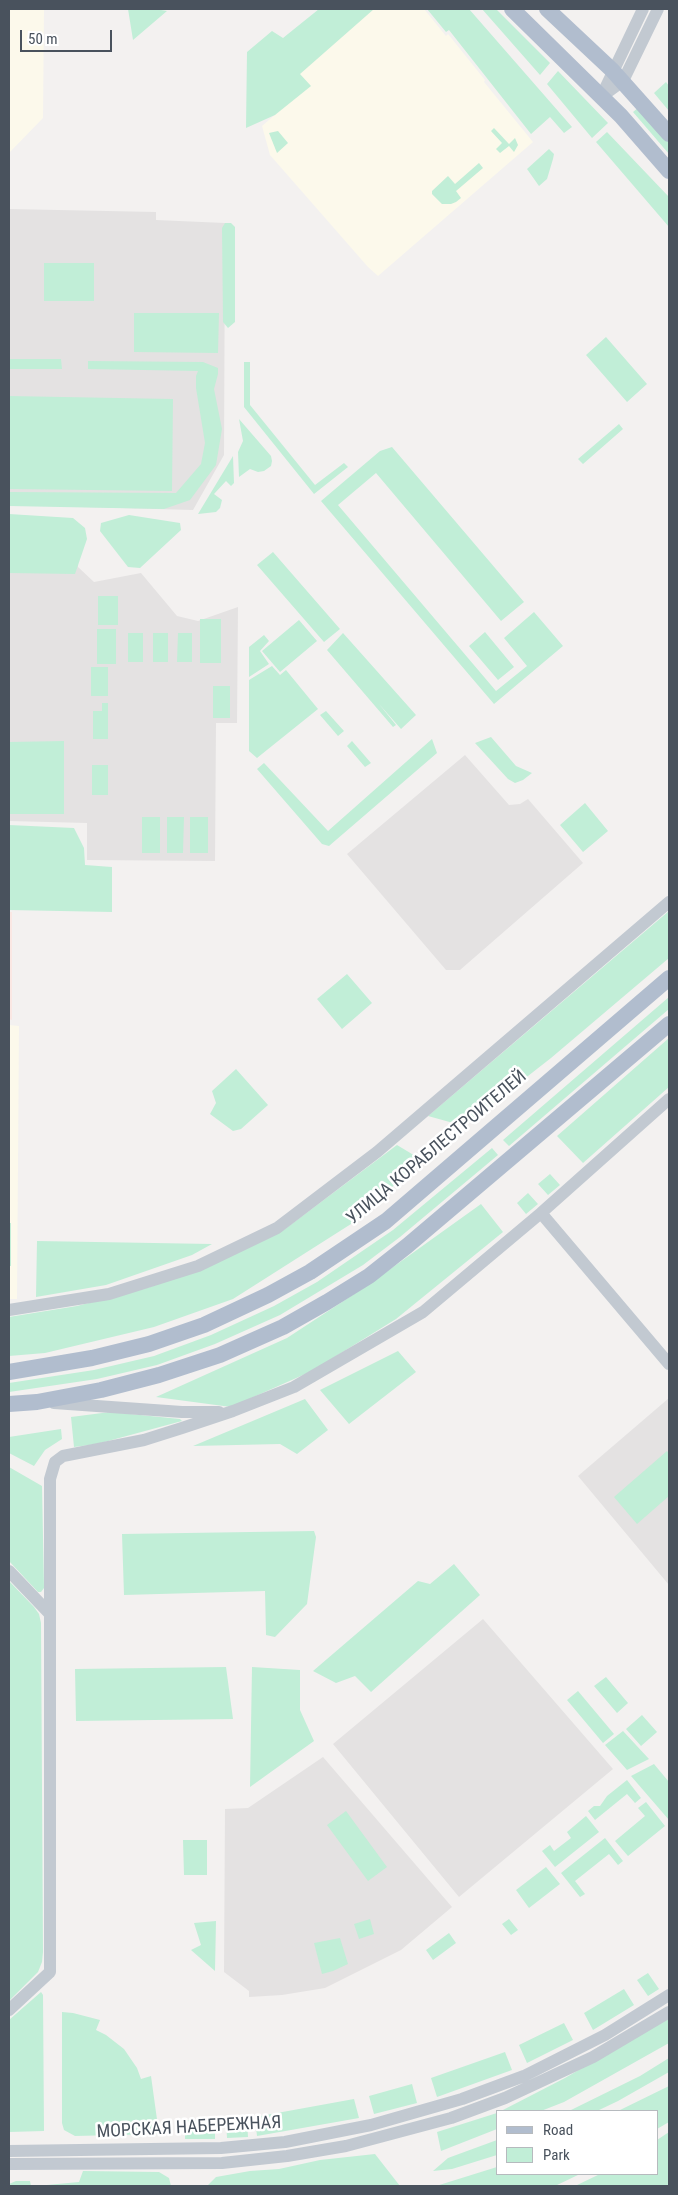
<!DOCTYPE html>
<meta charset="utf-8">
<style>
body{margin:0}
#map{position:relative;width:678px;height:2195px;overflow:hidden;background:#f3f1f0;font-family:"Roboto Condensed",sans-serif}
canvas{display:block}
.frame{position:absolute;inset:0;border:10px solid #49525d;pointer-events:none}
.legend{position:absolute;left:496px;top:2110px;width:162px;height:65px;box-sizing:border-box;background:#fff;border:1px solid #b6babe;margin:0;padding:6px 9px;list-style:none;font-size:15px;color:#49525d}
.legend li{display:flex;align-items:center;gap:10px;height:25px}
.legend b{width:25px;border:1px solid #b6babe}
.scale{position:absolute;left:20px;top:30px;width:92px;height:22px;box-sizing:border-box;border:2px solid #49525d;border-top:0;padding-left:6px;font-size:15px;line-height:18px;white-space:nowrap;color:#49525d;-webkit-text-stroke:4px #fff;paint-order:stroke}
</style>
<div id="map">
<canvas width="678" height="2195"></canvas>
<div class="frame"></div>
<ul class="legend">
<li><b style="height:6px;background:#b1bdce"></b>Road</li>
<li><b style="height:14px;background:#c1eed7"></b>Park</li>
</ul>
<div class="scale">50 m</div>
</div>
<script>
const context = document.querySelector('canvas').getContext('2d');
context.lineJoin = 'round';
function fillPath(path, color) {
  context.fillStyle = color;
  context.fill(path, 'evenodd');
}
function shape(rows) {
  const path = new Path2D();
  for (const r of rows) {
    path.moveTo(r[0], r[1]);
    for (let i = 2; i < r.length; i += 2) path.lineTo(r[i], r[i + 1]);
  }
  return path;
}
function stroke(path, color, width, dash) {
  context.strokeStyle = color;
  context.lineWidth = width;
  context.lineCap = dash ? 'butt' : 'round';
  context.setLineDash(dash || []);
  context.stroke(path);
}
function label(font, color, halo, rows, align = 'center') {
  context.font = font + ' "Roboto Condensed",sans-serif';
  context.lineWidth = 5;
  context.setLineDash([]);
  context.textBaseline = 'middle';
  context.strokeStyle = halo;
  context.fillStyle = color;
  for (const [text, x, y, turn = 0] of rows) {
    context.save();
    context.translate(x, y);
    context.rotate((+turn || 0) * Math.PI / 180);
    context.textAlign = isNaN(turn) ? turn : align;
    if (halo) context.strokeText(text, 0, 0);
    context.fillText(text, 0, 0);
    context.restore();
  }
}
fillPath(shape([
 [9,9,44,9,43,118,9,153],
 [373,9,424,9,446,36,448,34,485,80,484,82,533,142,378,276,368,267,270,155,262,126,307,87,296,74],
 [9,1025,19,1026,17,1299,9,1299]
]), '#fcf9eb');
fillPath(shape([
 [9,209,156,212,156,220,225,223,224,455,193,510,9,505],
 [9,527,79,530,78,567,94,582,141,573,177,616,198,621,238,607,237,723,216,723,215,861,87,860,87,823,9,821],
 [465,755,509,805,520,804,528,799,583,863,460,970,446,970,347,854],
 [669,1398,669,1585,578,1476],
 [483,1619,613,1769,459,1897,333,1744],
 [323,1757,452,1907,401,1950,325,1988,282,1995,249,1997,249,1991,224,1972,225,1809,248,1808]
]), '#e4e2e2');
fillPath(shape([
 [9,912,12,912,12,1020,9,1019]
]), '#fae7e3');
fillPath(shape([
 [128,9,155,9,167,11,133,40],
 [319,9,374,9,300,74,311,86,275,115,246,128,247,52,272,31,283,38],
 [427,9,469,9,572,127,564,133,550,117,531,134,449,30,446,32],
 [482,9,496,9,550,63,540,75],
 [558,71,608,123,592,138,547,84],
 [666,82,669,86,669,111,654,93],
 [639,107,669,142,669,154,633,112],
 [494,128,509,144,515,138,518,145,514,152,509,146,500,153,496,149,502,143,491,131],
 [278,131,288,143,277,153,269,133],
 [607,132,669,197,669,227,596,142],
 [549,149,554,154,553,159,547,179,539,186,527,169],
 [479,163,483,168,456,191,461,198,456,202,451,204,442,204,432,194,432,191,448,176,455,184],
 [225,223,231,223,235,227,235,322,228,328,223,322,222,228],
 [44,263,94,263,94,301,44,301],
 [134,313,219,313,218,353,134,352],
 [606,337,647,384,627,402,586,355],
 [9,359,61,359,62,369,9,369],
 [88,361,203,362,218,368,218,374,214,389,222,429,216,465,190,500,164,509,9,506,9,492,176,493,201,464,205,443,196,388,196,376,198,371,88,369],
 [244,362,250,362,250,405,315,485,344,463,348,467,314,494,244,407],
 [9,396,173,399,172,491,9,489],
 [239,419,271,456,272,461,271,466,264,471,258,472,250,469,239,477,238,452,243,441],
 [619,424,623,429,583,464,578,459],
 [392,447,524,602,501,621,376,473,338,505,496,691,527,666,504,638,534,612,563,646,494,704,321,501,380,451],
 [233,456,234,483,231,486,226,481,214,494,222,500,220,508,216,512,198,514],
 [9,514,73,518,85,528,87,539,75,574,9,573],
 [129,515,180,523,181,530,140,568,128,567,100,531,101,523],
 [273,552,340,629,324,642,257,565],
 [98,596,118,596,118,625,98,625],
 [200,619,221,619,221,663,200,663],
 [299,620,317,641,280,672,262,651],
 [97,629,116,629,116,664,97,664],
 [485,632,514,667,498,680,469,646],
 [128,633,143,633,143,662,128,662],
 [153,633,168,633,168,662,153,662],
 [178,633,192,633,192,662,177,662],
 [343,633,416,715,401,729,379,704,396,725,393,727,327,650],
 [264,635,269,641,260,651,269,664,249,677,249,647],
 [272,666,280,675,286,670,318,709,257,758,249,751,249,680],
 [91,667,108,667,108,696,91,696],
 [213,686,230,686,230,718,213,718],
 [102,703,108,703,108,739,93,739,93,711,102,711],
 [326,711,344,731,338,736,320,715],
 [491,737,516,766,532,773,523,780,515,783,508,779,475,743],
 [432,739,437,753,329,846,322,844,257,769,264,763,328,831],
 [64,741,64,814,9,814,9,742],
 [352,741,371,763,365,767,347,746],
 [92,765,108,765,108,795,92,795],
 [585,803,608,831,583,852,560,825],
 [142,817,160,817,160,853,142,853],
 [167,817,184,817,183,853,167,853],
 [190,817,208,817,208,853,190,853],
 [9,825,74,828,84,848,85,865,112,867,112,912,9,910],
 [669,911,669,958,551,1058,464,1126,428,1116],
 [347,974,372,1003,342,1029,317,999],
 [669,997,669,1009,509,1146,503,1140],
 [669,1038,669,1087,583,1163,557,1136],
 [236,1069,268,1105,241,1129,233,1131,210,1114,216,1103,212,1091],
 [397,1145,422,1160,351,1224,233,1299,154,1327,45,1353,9,1356,9,1317,77,1306,150,1287,285,1229],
 [492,1148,498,1155,400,1237,363,1265,280,1315,215,1344,157,1365,97,1379,9,1392,9,1383,94,1370,154,1356,211,1335,274,1306,317,1282,393,1230],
 [550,1174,560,1185,548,1195,538,1184],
 [528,1193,538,1204,526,1214,517,1203],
 [481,1204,503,1232,396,1319,312,1371,231,1407,156,1397,287,1338,368,1285],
 [9,1223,11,1223,11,1266,9,1266],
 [37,1241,212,1244,192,1255,106,1285,36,1297],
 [398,1351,416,1372,349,1424,320,1390],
 [305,1399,328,1430,297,1454,280,1444,193,1446],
 [110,1412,180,1419,182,1421,97,1444,74,1447,71,1417],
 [61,1429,62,1439,45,1450,34,1466,9,1453,9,1437],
 [667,1451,669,1454,669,1496,637,1524,614,1497],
 [9,1467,42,1486,44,1588,41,1592,38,1592,9,1561],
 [314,1531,316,1537,307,1604,275,1637,266,1635,265,1591,124,1595,122,1534],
 [454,1564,480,1595,371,1692,355,1676,336,1683,313,1671,418,1581,430,1584],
 [9,1581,34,1607,39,1614,41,1623,43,1952,42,1962,38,1972,9,2001],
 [226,1667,233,1719,76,1721,75,1669],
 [252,1667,300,1670,300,1710,314,1741,250,1787],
 [606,1677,628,1703,617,1713,594,1686],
 [578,1691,614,1734,603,1743,567,1700],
 [642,1715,657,1732,641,1746,626,1729],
 [623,1731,649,1759,627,1770,605,1745],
 [654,1764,669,1782,669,1820,631,1776],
 [627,1780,641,1798,635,1803,627,1794,595,1820,588,1811,594,1806,600,1806,607,1796],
 [646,1802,665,1826,628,1856,615,1841,645,1816,638,1808],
 [346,1811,387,1867,368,1881,327,1825],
 [586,1816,599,1832,555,1867,542,1851,550,1845,554,1851,571,1838,567,1832],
 [605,1838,623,1861,618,1865,609,1854,575,1881,585,1894,580,1897,561,1873],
 [183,1840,207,1840,207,1875,184,1875],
 [546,1867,560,1884,529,1908,516,1890],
 [370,1919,374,1934,359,1939,354,1924],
 [509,1919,518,1930,511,1935,502,1924],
 [216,1921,215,1970,215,1971,191,1950,201,1945,194,1923],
 [449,1933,456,1943,433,1960,426,1950],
 [340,1938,348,1964,333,1971,322,1974,314,1943],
 [648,1973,659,1989,648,1996,637,1980],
 [624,1989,634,2005,593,2030,584,2013],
 [41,1992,43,1995,44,2131,9,2132,9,2020],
 [62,2012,73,2013,100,2020,96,2030,106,2035,124,2049,137,2068,141,2079,151,2076,159,2134,75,2136,64,2130,62,2123],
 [669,2017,669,2043,564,2102,541,2111,501,2111,565,2078],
 [564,2023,573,2040,527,2063,519,2045],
 [505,2052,512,2070,437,2097,431,2078],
 [669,2058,669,2072,618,2101,597,2111,569,2111,640,2076],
 [412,2084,417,2103,374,2114,369,2096],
 [669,2086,669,2122,657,2129,657,2111,618,2111],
 [354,2099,359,2118,257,2136,255,2117],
 [497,2113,497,2129,441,2151,437,2132],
 [247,2118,248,2137,227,2138,226,2119],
 [185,2120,215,2120,215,2139,185,2139],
 [669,2132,669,2186,575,2186,600,2174,657,2174,657,2140],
 [497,2140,497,2155,452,2169,433,2171,448,2158],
 [375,2154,400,2186,207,2186,216,2177,250,2171,279,2169,320,2160],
 [497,2167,497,2174,580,2174,555,2186,436,2186],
 [83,2171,159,2172,169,2178,171,2186,36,2186,79,2182],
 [16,2181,30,2181,31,2186,9,2186,9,2184]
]), '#c1eed7');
stroke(shape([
 [601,97,623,81,658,9],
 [601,97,643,9],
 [541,1213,669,1364],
 [9,1310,109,1294,198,1266,277,1228,377,1152,669,902],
 [54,1403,182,1412,219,1412],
 [9,1571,50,1614,50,1972,9,2010],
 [50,1614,50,1479,55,1462,63,1456,144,1440,182,1428,233,1411,294,1387,423,1312,541,1213,669,1099],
 [9,2151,221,2148,285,2142,371,2125,462,2099,524,2076,605,2035,669,1995],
 [9,2164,222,2163,287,2156,346,2146,451,2118,505,2098,593,2057,669,2012]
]), '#c2c9d1', 12);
stroke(shape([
 [512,9,621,116,669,171],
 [547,9,612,70,669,134],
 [9,1372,92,1358,149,1344,204,1325,268,1295,310,1272,386,1221,669,978],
 [9,1404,37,1402,101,1390,159,1375,220,1355,283,1327,327,1302,369,1276,407,1246,669,1024]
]), '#b1bdce', 16);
label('18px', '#49525d', '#fff', [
 ["УЛИЦА КОРАБЛЕСТРОИТЕЛЕЙ",437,1148,-40],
 ["МОРСКАЯ НАБЕРЕЖНАЯ",189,2128,-3]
]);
</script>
